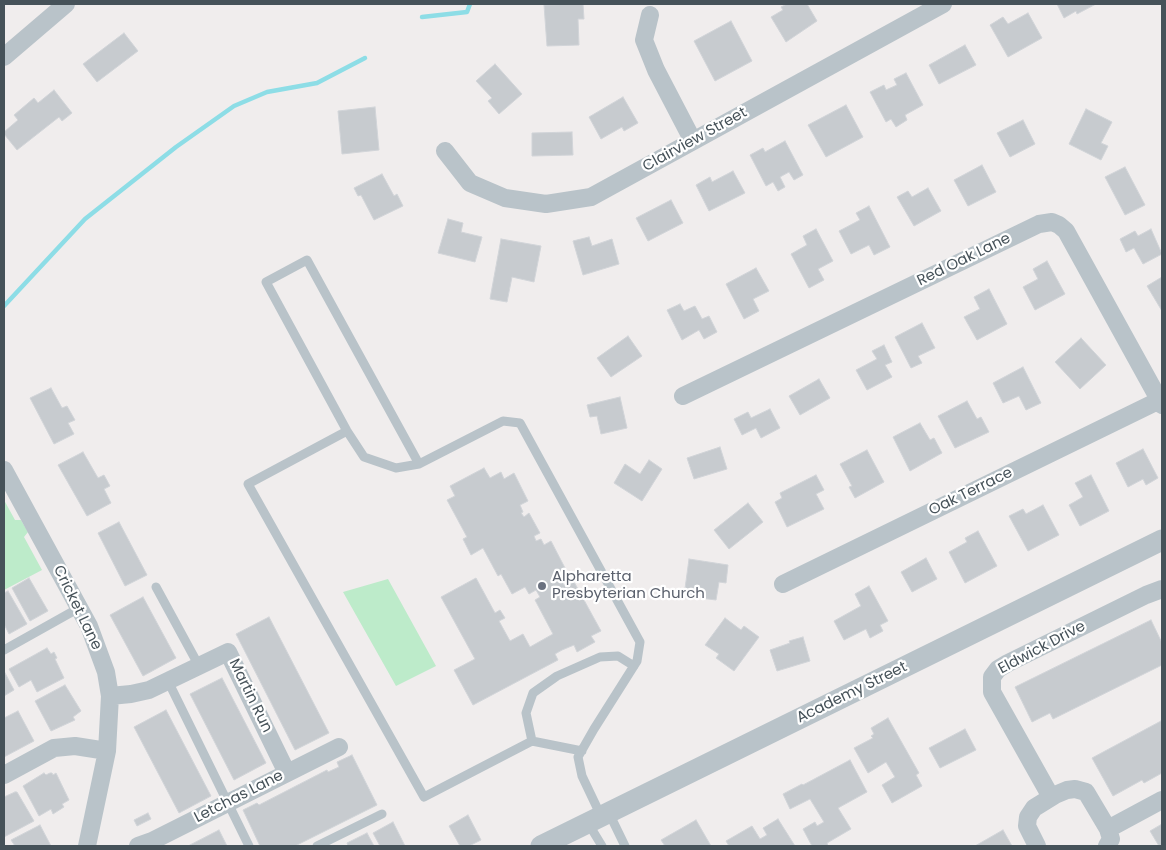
<!DOCTYPE html>
<style>
body{margin:0}
#map{position:relative;width:1166px;height:850px;overflow:hidden;background:#f0eded;font-family:Poppins,sans-serif}
canvas{display:block}
.frame{position:absolute;inset:0;border:5px solid #465259;pointer-events:none}
</style>
<div id="map">
<canvas width="1166" height="850"></canvas>
<div class="frame"></div>
</div>
<script>
const context = document.querySelector('canvas').getContext('2d');
context.lineJoin = 'round';
function fillPath(path, color) {
  context.fillStyle = color;
  context.fill(path, 'evenodd');
}
function shape(rows) {
  const path = new Path2D();
  for (const r of rows) {
    path.moveTo(r[0], r[1]);
    for (let i = 2; i < r.length; i += 2) path.lineTo(r[i], r[i + 1]);
  }
  return path;
}
function stroke(path, color, width, dash) {
  context.strokeStyle = color;
  context.lineWidth = width;
  context.lineCap = dash ? 'butt' : 'round';
  context.setLineDash(dash || []);
  context.stroke(path);
}
function label(font, color, halo, rows, align = 'center') {
  context.font = font + ' Poppins,sans-serif';
  context.lineWidth = 4.5;
  context.setLineDash([]);
  context.textBaseline = 'middle';
  context.strokeStyle = halo;
  context.fillStyle = color;
  for (const [text, x, y, turn = 0] of rows) {
    context.save();
    context.translate(x, y);
    context.rotate((+turn || 0) * Math.PI / 180);
    context.textAlign = isNaN(turn) ? turn : align;
    if (halo) context.strokeText(text, 0, 0);
    context.fillText(text, 0, 0);
    context.restore();
  }
}
fillPath(shape([
 [4,500,15,520,21,520,28,532,24,537,42,570,4,590],
 [388,579,436,666,396,686,343,592]
]), '#bdebca');
stroke(shape([
 [422,17,467,12,470,4],
 [4,306,85,219,176,147,234,106,267,92,317,83,365,58]
]), '#8ddde6', 4.5);
const building = shape([
 [583,4,584,19,578,19,579,45,547,46,544,5,583,4],
 [787,4,807,4,817,21,786,42,771,17,783,10,781,7,787,4],
 [1057,4,1096,4,1077,14,1076,11,1064,18,1057,4],
 [1028,13,1042,38,1008,57,990,25,1003,17,1008,24,1028,13],
 [731,21,752,61,715,81,694,41,731,21],
 [124,33,138,51,97,82,83,64,124,33],
 [965,45,976,65,939,84,929,65,965,45],
 [495,64,522,94,499,114,488,101,492,98,476,81,495,64],
 [906,73,923,105,905,115,907,120,896,127,891,119,886,122,870,92,884,85,886,90,897,85,894,79,906,73],
 [54,90,72,113,62,121,59,117,17,150,4,134,4,132,18,120,14,115,34,98,38,103,54,90],
 [623,97,638,123,624,131,622,127,601,139,589,117,623,97],
 [846,105,863,137,826,157,808,125,846,105],
 [375,107,379,150,342,154,338,111,375,107],
 [1086,109,1112,122,1101,143,1108,146,1101,160,1069,144,1086,109],
 [1023,120,1035,144,1010,157,997,133,1023,120],
 [572,132,573,155,532,156,532,133,572,132],
 [785,141,803,175,794,180,789,172,780,177,785,187,778,191,773,182,766,186,750,155,763,148,765,152,785,141],
 [982,165,996,192,968,206,954,180,982,165],
 [1125,167,1145,205,1125,215,1105,177,1125,167],
 [733,171,745,193,709,211,696,185,710,177,712,182,733,171],
 [382,174,394,196,397,194,403,206,374,220,361,195,358,196,354,188,382,174],
 [928,188,941,211,914,226,897,197,908,191,912,197,928,188],
 [671,200,683,223,648,241,636,218,671,200],
 [869,206,890,247,874,255,869,245,851,254,839,231,860,220,856,213,869,206],
 [448,219,463,223,461,232,482,237,475,262,438,253,448,219],
 [816,229,833,261,818,269,824,280,809,288,791,254,807,245,803,236,816,229],
 [1151,229,1162,254,1143,264,1134,248,1126,252,1120,239,1135,231,1138,236,1151,229],
 [589,237,592,246,612,239,619,264,583,275,573,241,589,237],
 [501,239,541,246,534,282,512,277,507,302,490,299,501,239],
 [1047,261,1065,294,1035,310,1023,287,1038,279,1033,269,1047,261],
 [756,268,769,291,753,299,759,311,744,319,726,284,756,268],
 [1162,277,1162,311,1147,286,1162,277],
 [989,289,1007,324,977,340,964,317,980,309,974,297,989,289],
 [680,304,684,311,695,306,702,319,709,316,717,332,704,339,699,330,682,340,667,310,680,304],
 [922,323,935,348,918,356,922,363,911,368,895,337,922,323],
 [628,336,642,356,611,377,597,358,628,336],
 [1081,338,1106,365,1080,389,1055,362,1081,338],
 [884,345,892,362,885,365,892,377,867,390,856,370,877,359,872,351,884,345],
 [1023,367,1041,403,1026,410,1019,396,1003,403,993,383,1023,367],
 [819,379,830,398,800,415,789,396,819,379],
 [51,388,62,408,67,406,75,420,68,423,74,434,54,444,30,398,51,388],
 [620,397,627,428,601,434,597,416,590,417,587,405,620,397],
 [967,401,977,419,981,417,989,432,955,448,938,416,967,401],
 [770,409,780,428,761,438,756,428,742,435,734,419,748,412,751,418,770,409],
 [920,423,930,440,934,438,942,453,910,471,893,437,920,423],
 [720,447,727,469,694,479,687,458,720,447],
 [1143,449,1158,478,1146,485,1143,479,1128,487,1116,463,1143,449],
 [867,450,884,482,855,498,849,487,852,486,840,464,867,450],
 [83,452,98,478,104,475,110,486,104,489,111,503,87,516,58,465,83,452],
 [649,460,662,469,642,501,614,483,625,464,640,474,649,460],
 [484,468,490,478,501,472,504,479,514,473,528,501,520,505,523,512,521,513,524,517,529,513,540,533,534,536,536,541,541,539,544,545,551,541,565,568,559,572,561,576,560,577,564,585,573,580,601,631,591,636,595,642,577,652,574,645,562,650,555,654,558,660,473,705,454,670,475,659,441,597,476,578,495,613,500,610,505,618,499,621,510,641,523,634,530,647,553,634,535,600,540,597,536,590,529,594,525,587,512,594,501,574,498,576,483,548,471,555,463,539,467,537,447,500,455,496,450,486,484,468],
 [816,475,824,490,816,494,824,509,787,527,775,502,782,498,780,493,816,475],
 [1091,475,1109,511,1080,526,1069,505,1083,497,1075,483,1091,475],
 [748,503,763,522,729,549,714,530,748,503],
 [1043,505,1059,535,1028,551,1009,516,1023,509,1026,514,1043,505],
 [119,522,147,575,125,586,98,533,119,522],
 [978,531,997,566,965,583,949,552,967,542,965,538,978,531],
 [926,558,937,579,912,592,901,572,926,558],
 [689,559,728,565,726,583,719,582,716,600,684,596,689,559],
 [29,578,48,611,30,621,12,588,29,578],
 [869,586,888,621,880,625,883,631,870,638,866,629,844,640,834,621,861,606,855,594,869,586],
 [8,591,27,624,9,634,4,624,4,593,8,591],
 [143,597,176,658,143,676,110,615,143,597],
 [269,617,329,733,295,750,236,634,269,617],
 [725,618,741,630,744,626,759,637,734,671,716,658,719,654,705,645,725,618],
 [1151,620,1162,643,1162,665,1053,719,1050,713,1032,722,1015,687,1151,620],
 [803,637,810,661,777,671,770,650,790,643,789,641,803,637],
 [47,648,51,654,54,652,57,658,55,659,64,678,37,692,31,680,19,687,9,669,47,648],
 [4,671,14,690,4,696,4,671],
 [222,678,266,763,234,780,190,694,222,678],
 [65,685,81,711,73,717,75,720,51,731,35,701,65,685],
 [166,710,211,796,179,813,134,727,166,710],
 [18,711,34,741,4,757,4,718,18,711],
 [888,718,919,773,916,775,922,786,892,803,882,785,895,777,886,762,868,773,854,748,873,738,871,736,874,734,871,728,888,718],
 [1161,721,1162,725,1162,773,1144,783,1142,780,1113,796,1092,758,1161,721],
 [965,729,976,750,940,768,929,748,965,729],
 [352,755,377,805,295,846,260,846,243,810,257,803,259,805,327,770,328,772,339,767,337,762,352,755],
 [850,760,867,792,838,808,851,829,827,843,828,846,812,846,803,829,815,822,817,826,824,822,810,799,790,809,783,794,802,784,803,785,850,760],
 [44,773,46,775,50,773,52,773,53,775,56,773,69,800,62,804,64,807,53,814,51,809,39,816,23,786,44,773],
 [15,792,17,792,34,821,4,837,4,797,15,792],
 [148,813,151,819,137,826,134,820,148,813],
 [468,815,481,840,469,846,460,846,449,826,468,815],
 [778,819,795,846,729,846,726,841,752,826,760,839,767,835,763,828,778,819],
 [696,820,711,846,665,846,661,840,696,820],
 [393,822,405,846,380,846,373,833,393,822],
 [1162,824,1162,846,1159,846,1150,831,1162,824],
 [40,825,51,846,15,846,11,840,40,825],
 [219,830,227,846,188,846,219,830],
 [1003,830,1012,846,975,846,1003,830],
 [367,833,374,846,348,846,347,843,367,833]
]);
fillPath(building, '#c7cbcf');
stroke(building, '#d1d4d8', 1);
stroke(shape([
 [347,431,248,484,424,797,532,741,582,751],
 [419,464,396,468,364,457,347,431,266,282,307,260,419,464,503,421,520,423,640,642,637,661,594,729,578,757,582,776,601,816],
 [156,587,199,666],
 [4,650,79,608],
 [168,681,249,846],
 [532,741,526,713,533,693,557,676,600,657,618,656,634,666],
 [609,813,625,846],
 [588,823,602,846],
 [317,846,382,814]
]), '#b9c3c9', 9);
stroke(shape([
 [650,15,644,40,656,70,693,141],
 [4,57,66,4],
 [445,151,470,183,505,198,546,204,591,197,943,4],
 [683,396,1039,224,1052,222,1059,225,1066,231,1162,405],
 [4,470,89,626,106,672,110,696,107,751,87,846],
 [783,584,1160,400],
 [110,696,131,694,149,690,228,652,287,773],
 [4,775,54,748,75,746,107,751],
 [1051,797,992,692,992,677,998,669,1008,663,1146,595,1162,589],
 [1108,829,1162,800],
 [138,846,152,841,339,747],
 [1037,846,1027,826,1028,817,1034,808,1055,795,1067,790,1075,789,1086,792,1108,829,1111,839,1107,846]
]), '#b9c3c9', 18);
stroke(shape([
 [541,846,1162,540]
]), '#b9c3c9', 21);
for (const [x, y, r, color] of [
 [542,586,5,"#6b7280"]
]) {
  const dot = new Path2D();
  dot.arc(x, y, r, 0, 2 * Math.PI);
  context.fillStyle = color;
  context.fill(dot);
  stroke(dot, '#fff', 2);
}
label('15px', '#465259', '#fff', [
 ["Clairview Street",695,140,-29],
 ["Red Oak Lane",964,260,-26],
 ["Oak Terrace",971,492,-26],
 ["Cricket Lane",77,608,64],
 ["Eldwick Drive",1042,648,-28],
 ["Academy Street",852,693,-26],
 ["Martin Run",250,696,64],
 ["Letchas Lane",239,797,-27]
]);
label('15px', '#5b616d', '#fff', [
 ["Alpharetta",552,577],
 ["Presbyterian Church",552,594]
], 'left');
</script>
